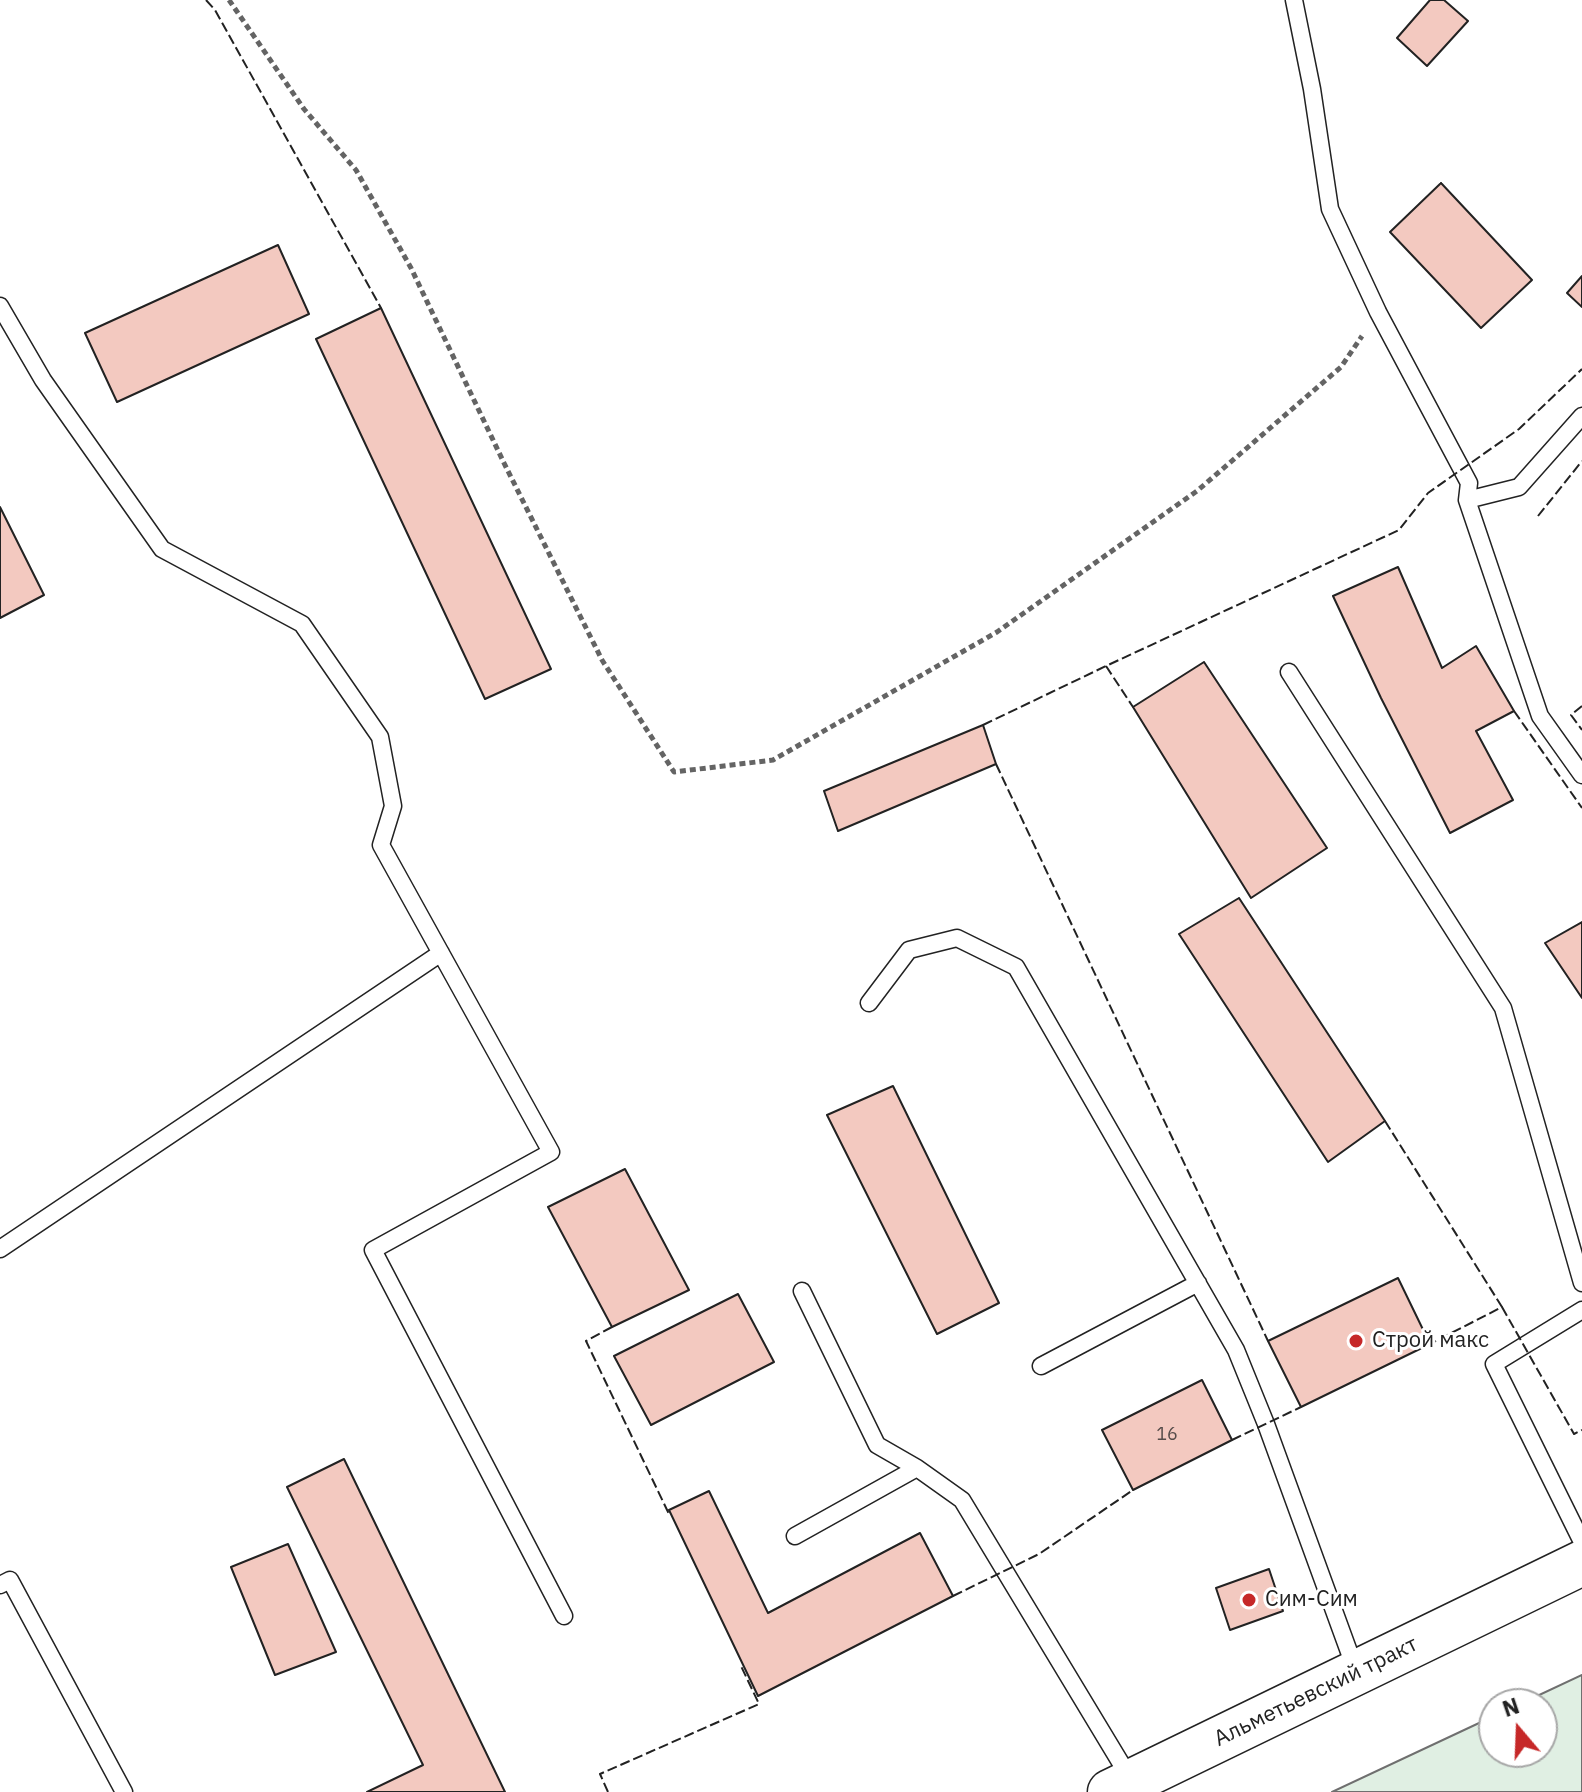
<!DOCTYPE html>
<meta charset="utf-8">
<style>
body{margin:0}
#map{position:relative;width:1582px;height:1792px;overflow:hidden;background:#fff;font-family:"IBM Plex Sans",sans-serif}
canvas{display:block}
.north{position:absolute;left:1478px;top:1688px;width:80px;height:80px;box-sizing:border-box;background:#fff;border:2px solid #a7a7a7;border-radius:50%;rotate:341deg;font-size:22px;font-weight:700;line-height:32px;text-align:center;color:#222}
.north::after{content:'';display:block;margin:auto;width:28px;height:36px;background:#c62828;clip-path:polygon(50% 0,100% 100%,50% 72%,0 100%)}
</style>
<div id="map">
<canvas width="1582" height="1792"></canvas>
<div class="north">N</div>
</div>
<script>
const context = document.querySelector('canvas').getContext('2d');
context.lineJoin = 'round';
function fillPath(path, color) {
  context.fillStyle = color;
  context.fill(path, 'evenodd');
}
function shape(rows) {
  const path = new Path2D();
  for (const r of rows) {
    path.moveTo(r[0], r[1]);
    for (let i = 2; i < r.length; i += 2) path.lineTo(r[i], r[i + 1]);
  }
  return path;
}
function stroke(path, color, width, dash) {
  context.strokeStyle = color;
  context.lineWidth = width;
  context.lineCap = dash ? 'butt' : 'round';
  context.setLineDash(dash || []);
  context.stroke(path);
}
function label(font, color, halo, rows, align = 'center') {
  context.font = font + ' "IBM Plex Sans",sans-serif';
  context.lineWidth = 6;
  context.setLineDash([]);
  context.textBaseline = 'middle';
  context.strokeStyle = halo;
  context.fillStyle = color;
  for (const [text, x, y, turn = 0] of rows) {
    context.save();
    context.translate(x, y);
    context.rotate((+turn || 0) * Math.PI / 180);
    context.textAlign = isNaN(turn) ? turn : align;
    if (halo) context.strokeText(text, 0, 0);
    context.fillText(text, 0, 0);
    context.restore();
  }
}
const green = shape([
 [1582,1675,1582,1792,1332,1792,1494,1716,1494,1752,1542,1752,1542,1704,1520,1704,1582,1675]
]);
fillPath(green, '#e0efe3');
stroke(green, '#6f6f6f', 2);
const building = shape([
 [1430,0,1444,0,1468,21,1427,66,1397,38,1430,0],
 [1441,183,1532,280,1481,328,1390,232,1441,183],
 [278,245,309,314,117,402,85,333,278,245],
 [1582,276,1582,307,1567,293,1582,276],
 [381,308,551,669,485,699,316,339,381,308],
 [0,507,44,595,0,618,0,507],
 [1398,567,1442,668,1476,646,1514,711,1476,731,1513,800,1450,833,1381,698,1333,596,1398,567],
 [1204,662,1327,848,1251,898,1133,707,1204,662],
 [983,725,996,764,838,831,824,791,983,725],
 [1239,898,1385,1121,1328,1162,1179,934,1239,898],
 [1582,922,1582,998,1545,943,1582,922],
 [893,1086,999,1303,937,1334,827,1115,893,1086],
 [625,1169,689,1290,612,1327,548,1207,625,1169],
 [1398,1278,1430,1344,1301,1407,1268,1341,1398,1278],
 [738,1294,774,1362,651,1425,614,1356,738,1294],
 [1202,1380,1232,1440,1133,1490,1102,1430,1202,1380],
 [344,1459,505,1792,367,1792,423,1765,287,1487,344,1459],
 [709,1491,768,1613,920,1533,953,1596,758,1696,669,1510,709,1491],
 [288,1544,336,1652,275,1675,231,1567,288,1544],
 [1269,1569,1283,1611,1230,1630,1216,1588,1269,1569]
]);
fillPath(building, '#f3c9c0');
stroke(building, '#222', 2);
const lane = shape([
 [1294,0,1312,89,1330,209,1378,312,1469,483,1467,500,1540,716,1582,775],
 [0,306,43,380,162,549,302,624,380,737,393,806,381,845,551,1152,373,1250,564,1616],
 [1467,500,1519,487,1582,416],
 [1289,672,1503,1008,1582,1283],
 [869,1003,909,950,957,938,1016,967,1236,1350,1266,1424,1356,1671],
 [0,1249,441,953],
 [802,1291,877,1445,917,1468],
 [1582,1310,1494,1364,1582,1542],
 [1041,1366,1198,1283],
 [795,1536,917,1468,962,1500,1131,1780],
 [0,1585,10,1580,124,1792]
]);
const secondary = shape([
 [1110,1792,1582,1563]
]);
stroke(lane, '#222', 19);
stroke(secondary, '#222', 47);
stroke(shape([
 [229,0,304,109,356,170,411,268,504,463,602,660,674,772,773,760,997,632,1197,491,1341,367,1362,336]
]), '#646464', 5, [6, 4]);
stroke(lane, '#fff', 16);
stroke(secondary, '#fff', 44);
stroke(shape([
 [206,0,215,10,381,308],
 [1538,516,1582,461],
 [1106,666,1133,707],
 [1582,706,1571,715,1582,730],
 [1514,711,1582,808],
 [983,725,1106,666,1399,530,1428,493,1519,429,1582,369],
 [996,764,1268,1341],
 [1385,1121,1502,1307,1430,1344],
 [1502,1307,1574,1434,1582,1430],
 [612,1327,586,1341,669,1514],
 [1232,1440,1301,1407],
 [953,1596,1039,1554,1133,1490],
 [608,1792,600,1774,759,1704,741,1666]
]), '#222', 2, [10, 4]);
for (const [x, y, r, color] of [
 [1356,1341,8,"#c62828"],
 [1249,1600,8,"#c62828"]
]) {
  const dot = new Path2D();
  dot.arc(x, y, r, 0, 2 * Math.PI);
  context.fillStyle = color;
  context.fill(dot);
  stroke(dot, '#fff', 3);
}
label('18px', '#564c4a', null, [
 ["16",1167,1435]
]);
label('22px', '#222', '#fff', [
 ["Строй макс",1372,1341],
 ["Сим-Сим",1265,1600]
], 'left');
label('22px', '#222', '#fff', [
 ["Альметьевский тракт",1316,1692,-26]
]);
</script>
